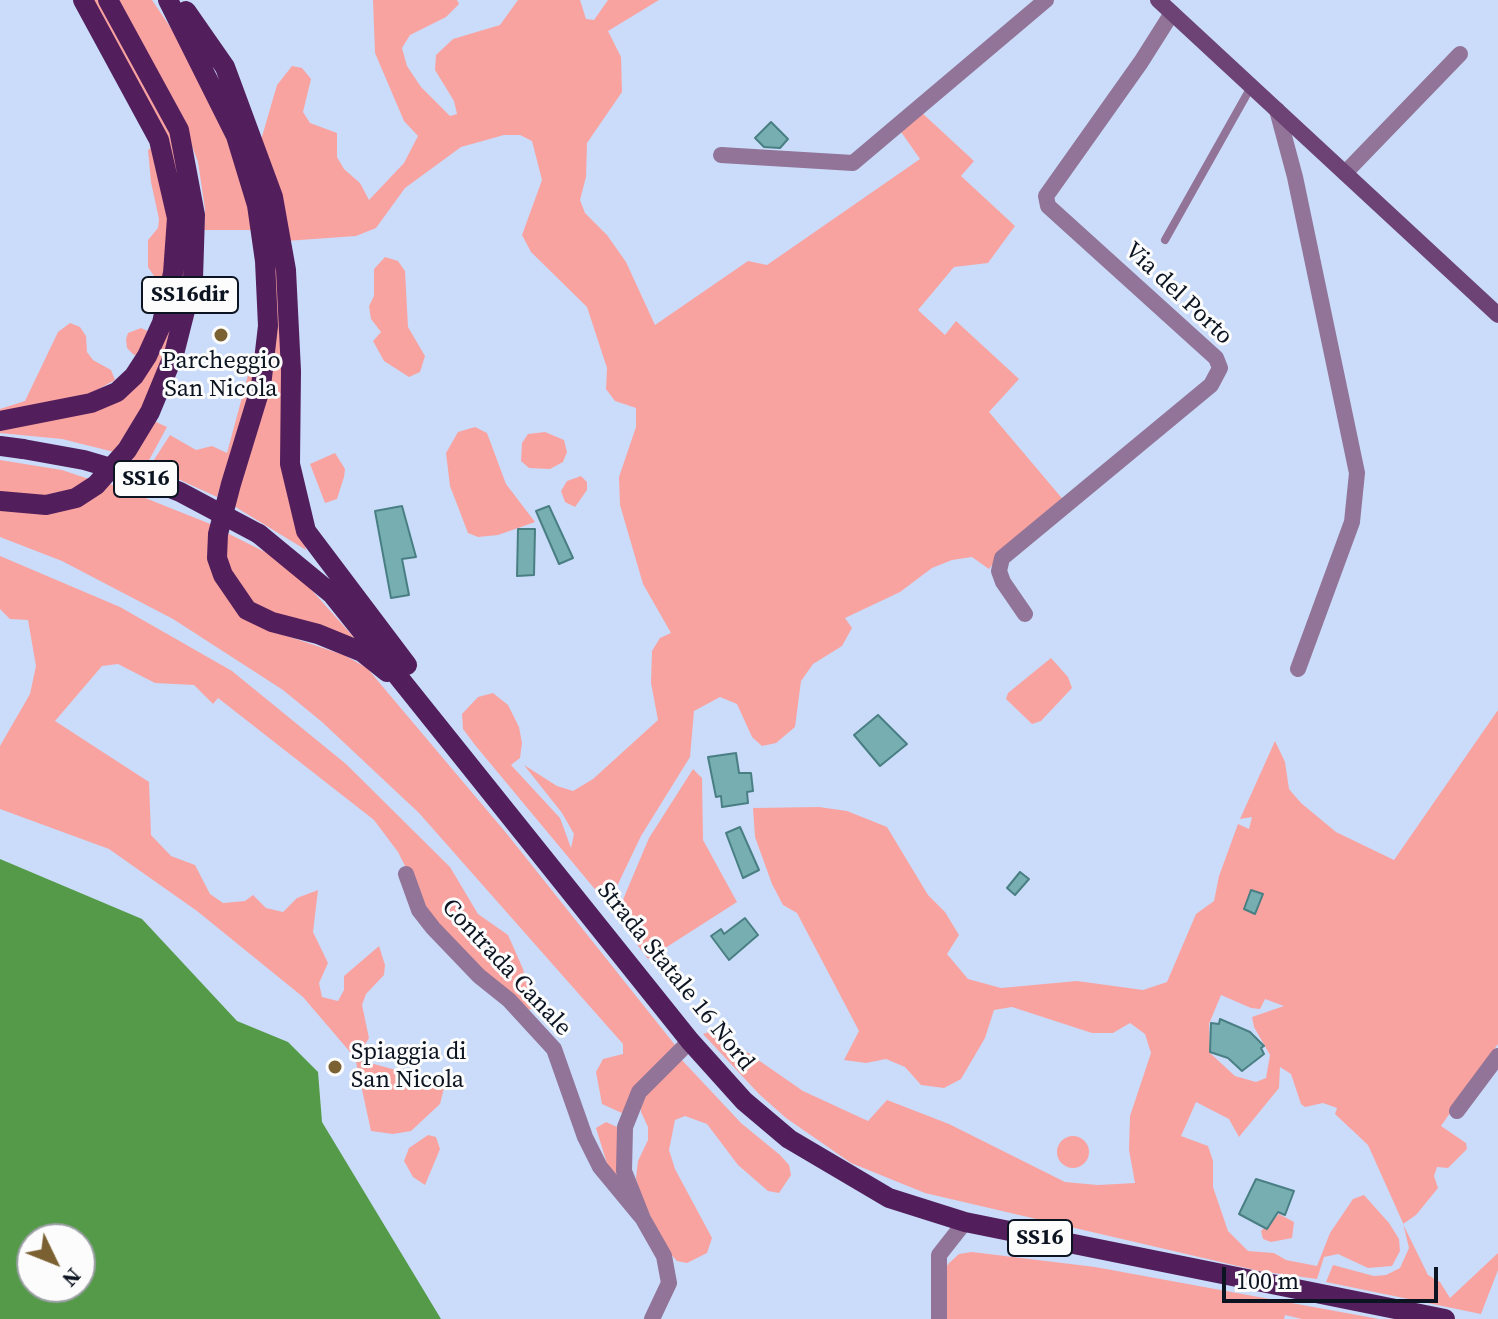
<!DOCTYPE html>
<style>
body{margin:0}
#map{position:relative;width:1498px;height:1319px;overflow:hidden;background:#cadcfa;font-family:"Source Serif 4",serif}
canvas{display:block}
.north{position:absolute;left:16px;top:1223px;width:80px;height:80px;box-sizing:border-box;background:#fbfcfb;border:2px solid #9b9fa4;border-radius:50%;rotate:133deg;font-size:22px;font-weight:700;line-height:32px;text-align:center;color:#0c1421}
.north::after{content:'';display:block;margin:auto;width:28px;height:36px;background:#7b6132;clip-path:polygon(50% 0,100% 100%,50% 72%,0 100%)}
.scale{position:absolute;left:1222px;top:1267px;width:216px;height:36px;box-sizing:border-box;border:4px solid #0c1421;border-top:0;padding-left:10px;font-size:24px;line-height:28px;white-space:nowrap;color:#0c1421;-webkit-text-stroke:6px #fbfcfb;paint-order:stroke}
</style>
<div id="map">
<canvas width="1498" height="1319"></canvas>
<div class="north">N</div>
<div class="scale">100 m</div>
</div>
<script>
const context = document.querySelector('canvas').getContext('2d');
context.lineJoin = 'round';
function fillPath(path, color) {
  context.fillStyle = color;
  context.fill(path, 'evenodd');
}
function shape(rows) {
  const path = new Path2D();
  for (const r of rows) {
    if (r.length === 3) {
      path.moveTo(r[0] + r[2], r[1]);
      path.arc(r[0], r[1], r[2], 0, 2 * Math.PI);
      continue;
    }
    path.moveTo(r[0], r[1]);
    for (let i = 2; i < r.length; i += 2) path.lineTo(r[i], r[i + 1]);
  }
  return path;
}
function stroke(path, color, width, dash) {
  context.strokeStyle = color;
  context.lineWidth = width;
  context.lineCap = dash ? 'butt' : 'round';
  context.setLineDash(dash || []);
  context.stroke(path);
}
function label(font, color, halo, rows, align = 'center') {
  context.font = font + ' "Source Serif 4",serif';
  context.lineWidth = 6;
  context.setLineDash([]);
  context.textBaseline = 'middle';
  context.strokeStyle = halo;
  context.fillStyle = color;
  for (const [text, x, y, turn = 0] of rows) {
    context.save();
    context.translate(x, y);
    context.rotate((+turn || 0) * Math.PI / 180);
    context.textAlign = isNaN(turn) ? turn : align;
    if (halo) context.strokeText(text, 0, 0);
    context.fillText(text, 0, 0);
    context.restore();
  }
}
fillPath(shape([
 [88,0,101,0,171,126,192,249,156,385,114,452,62,439,0,433,0,424,36,419,145,369,180,198],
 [118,0,152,0,181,43,232,138,253,230,204,230,205,209,198,162,186,130],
 [373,0,457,0,459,4,446,17,410,35,402,48,407,66,421,87,450,116,457,114,454,101,435,70,436,55,453,39,500,25,518,0,580,0,586,19,594,20,608,0,659,0,608,31,621,57,622,92,587,143,586,177,580,200,585,213,607,235,626,262,655,325,748,261,767,265,920,159,899,129,920,111,974,161,961,176,1015,226,988,263,954,267,918,310,945,335,956,321,1019,379,989,412,1066,503,1008,545,989,569,972,557,952,560,932,568,900,592,845,618,852,628,842,646,813,664,801,681,795,727,776,743,762,746,752,737,737,704,720,697,694,711,690,757,641,836,608,905,475,745,463,729,462,714,478,697,493,693,508,705,519,727,522,743,520,758,511,765,560,818,571,848,574,834,562,813,524,765,557,786,573,791,593,779,658,720,651,683,652,651,660,638,671,633,643,584,620,505,619,477,636,427,636,408,615,401,606,389,607,368,587,307,531,252,522,235,542,180,532,141,520,135,504,135,461,147,405,188,376,228,356,236,286,241,261,140,277,85,292,66,302,68,311,79,303,112,310,123,337,133,337,157,344,169,360,183,369,200,404,163,418,136,404,121,375,53],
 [221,80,281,284,281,464,306,550,229,503,270,310],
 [152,147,172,234,163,294,157,294,156,279,148,267,148,240,158,228,159,219,151,182,148,150],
 [385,257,398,261,405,271,408,327,425,356,420,372,409,377,384,361,373,341,381,332,371,319,369,306,374,296,374,269],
 [70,323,80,327,86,336,87,352,93,360,111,370,115,380,84,397,0,415,0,409,25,401,58,332],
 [141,328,150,332,143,354,134,355,127,348,126,339,128,333],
 [251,364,253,381,217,497,150,466,170,435,196,450,212,446,227,453],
 [154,421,167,427,147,464,127,458],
 [475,427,487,433,506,484,535,522,498,535,478,537,468,533,450,486,446,453,458,432],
 [545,432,564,440,567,452,563,462,550,469,529,468,521,461,522,443,528,434],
 [335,453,345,469,344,477,337,499,325,503,310,464],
 [0,460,62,470,92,480,67,495,0,496],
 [581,476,587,482,587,490,575,507,565,502,561,491,567,481],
 [105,482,213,525,211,552,275,632,344,655,367,668,507,834,675,1045,624,1114,602,1104,596,1072,603,1059,623,1054,623,1044,419,813,322,722,283,690,173,619,62,561,0,537,0,505],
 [221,530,269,554,308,586,366,651,261,613,228,579],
 [0,556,120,607,232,671,346,764,450,867,478,914,508,935,523,969,532,1009,524,1010,438,931,398,852,374,820,218,698,213,704,194,685,155,683,118,664,102,666,55,721,149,782,151,835,171,856,195,865,210,894,223,903,245,901,253,895,266,908,283,912,297,898,318,890,313,932,328,963,319,983,322,997,338,1001,344,990,344,976,379,946,385,965,384,975,366,994,362,1005,369,1038,356,1059,303,997,197,911,109,849,0,809,0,746,30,694,36,666,28,620,10,619,0,609],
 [1051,658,1068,677,1072,688,1041,721,1032,724,1006,699,1008,693],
 [1498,710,1498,1044,1441,1126,1466,1143,1467,1149,1448,1168,1437,1167,1434,1176,1438,1188,1416,1215,1403,1224,1428,1275,1440,1282,1450,1298,1498,1253,1498,1270,1481,1314,1326,1282,1333,1265,1374,1276,1386,1275,1400,1268,1409,1248,1403,1223,1368,1145,1335,1114,1337,1108,1323,1103,1305,1107,1301,1104,1291,1074,1280,1067,1279,1088,1239,1137,1229,1119,1196,1102,1181,1136,1208,1146,1213,1161,1213,1187,1228,1231,1248,1251,1274,1253,1286,1260,1317,1266,1330,1233,1353,1199,1364,1195,1389,1223,1399,1239,1400,1251,1392,1266,1368,1268,1338,1254,1324,1257,1317,1279,1259,1271,925,1193,851,1163,786,1118,759,1094,703,1034,715,1030,803,1091,868,1121,887,1100,949,1124,1065,1182,1098,1185,1135,1183,1129,1150,1130,1116,1151,1053,1145,1034,1130,1023,1113,1033,1092,1033,1012,1007,994,1010,985,1038,961,1079,944,1088,921,1085,905,1067,886,1059,866,1063,844,1060,859,1031,797,913,783,905,772,884,755,837,753,808,819,807,847,811,887,827,928,895,945,912,959,935,947,954,968,979,1001,988,1077,981,1143,990,1167,982,1196,914,1214,901,1219,876,1238,824,1249,829,1252,817,1240,819,1275,741,1285,762,1289,789,1301,803,1336,832,1394,860],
 [1221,995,1251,1008,1260,1009,1265,999,1284,1006,1252,1017,1254,1027,1270,1055,1266,1078,1256,1082,1235,1076,1210,1053,1209,1024],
 [693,769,702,778,703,840,737,902,648,959,616,916,649,838],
 [680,1058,741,1123,780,1155,789,1165,791,1175,779,1193,768,1191,738,1165,707,1124,685,1116,675,1120,669,1150,675,1169,712,1238,707,1253,687,1263,677,1261,666,1249,640,1194,636,1178,638,1161,648,1140,648,1127,641,1112,641,1097],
 [363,1061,396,1070,414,1086,439,1082,444,1088,440,1104,411,1131,393,1134,371,1131,356,1062],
 [606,1122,617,1127,638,1205,609,1170,596,1128],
 [428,1135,436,1137,440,1149,425,1185,413,1177,404,1161,409,1148],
 [1073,1152,16],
 [1279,1214,1294,1222,1292,1238,1271,1242,1263,1239,1261,1231],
 [972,1252,1095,1267,1379,1319,1302,1319,1285,1315,1284,1319,944,1319,943,1276,948,1264,959,1254]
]), '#f9a3a1');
fillPath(shape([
 [0,859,142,919,237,1021,288,1042,318,1072,322,1122,441,1319,0,1319],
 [80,1239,80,1287,32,1287,32,1239]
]), '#559a49');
const building = shape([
 [771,122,788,139,780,148,764,147,755,138,771,122],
 [402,506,416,557,402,559,409,595,391,598,375,511,402,506],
 [549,506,573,558,559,564,536,511,549,506],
 [518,529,535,529,534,575,517,576,518,529],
 [878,715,907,744,880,766,854,735,878,715],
 [736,753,739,773,751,773,753,791,747,792,748,803,722,807,721,796,716,797,708,757,736,753],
 [740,827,759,870,743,878,726,833,740,827],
 [1020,872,1029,879,1015,895,1007,888,1020,872],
 [1251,890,1263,894,1255,914,1244,909,1251,890],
 [745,918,758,935,729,960,711,936,721,929,724,934,745,918],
 [1220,1019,1250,1032,1264,1046,1261,1048,1264,1054,1242,1071,1228,1058,1210,1052,1211,1023,1219,1024,1220,1019],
 [1256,1179,1294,1191,1285,1215,1278,1212,1267,1229,1239,1214,1256,1179]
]);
fillPath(building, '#77aeb1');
stroke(building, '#497f83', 2);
stroke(shape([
 [1165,240,1251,87]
]), '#917497', 8);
stroke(shape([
 [1277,110,1295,177,1357,473,1352,522,1298,669],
 [721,155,853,163,1046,0],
 [1345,173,1460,54],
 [1025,614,1003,582,999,571,1002,558,1211,385,1220,368,1216,358,1048,206,1046,196,1141,62,1172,13],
 [406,874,419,910,433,928,479,976,509,1000,554,1049,585,1137,600,1167,643,1219],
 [1457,1111,1498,1056],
 [652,1319,669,1283,664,1256,643,1219,624,1171,625,1127,639,1092,690,1041],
 [939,1319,939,1255,965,1222]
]), '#917497', 16);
stroke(shape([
 [1158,0,1498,315]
]), '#6d4375', 16);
stroke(shape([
 [168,0,236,136,257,205,265,261,268,326,261,386,231,484,218,534,217,558,223,575,247,610,272,622,318,634,362,652,387,672],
 [186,11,225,67,273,197,286,270,291,371,290,464,306,531,407,665],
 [0,421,91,403,117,392,134,376,147,356,162,323,173,273,177,218,159,140,83,0],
 [0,446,23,449],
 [0,501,46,505,76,498,96,485,127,450,150,412,174,354,193,279,195,215,179,130,108,0],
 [259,534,332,594,690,1041,744,1101,789,1139,889,1198,965,1222,1445,1319]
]), '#521f5c', 20);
stroke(shape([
 [23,449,84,460,145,478,180,492,259,534]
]), '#521f5c', 20);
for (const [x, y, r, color] of [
 [221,335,8,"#7b6132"],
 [335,1067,8,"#7b6132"]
]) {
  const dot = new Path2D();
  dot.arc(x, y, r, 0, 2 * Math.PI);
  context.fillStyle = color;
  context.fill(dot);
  stroke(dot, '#fbfcfb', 3);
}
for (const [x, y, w] of [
 [190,295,96],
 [146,479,64],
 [1040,1238,64]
]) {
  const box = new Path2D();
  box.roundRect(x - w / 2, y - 18, w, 36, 6);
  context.fillStyle = '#fbfcfb';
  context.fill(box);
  stroke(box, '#0c1421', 2);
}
label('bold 22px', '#0c1421', null, [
 ["SS16dir",190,295],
 ["SS16",146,479],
 ["SS16",1040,1238]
]);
label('24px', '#0c1421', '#fbfcfb', [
 ["Via del Porto",1178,294,43],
 ["Contrada Canale",506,968,47],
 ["Strada Statale 16 Nord",675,977,51]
]);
label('24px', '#0c1421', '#fbfcfb', [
 ["Parcheggio",221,362],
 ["San Nicola",221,390],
 ["Spiaggia di",351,1053,"left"],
 ["San Nicola",351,1081,"left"]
]);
</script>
